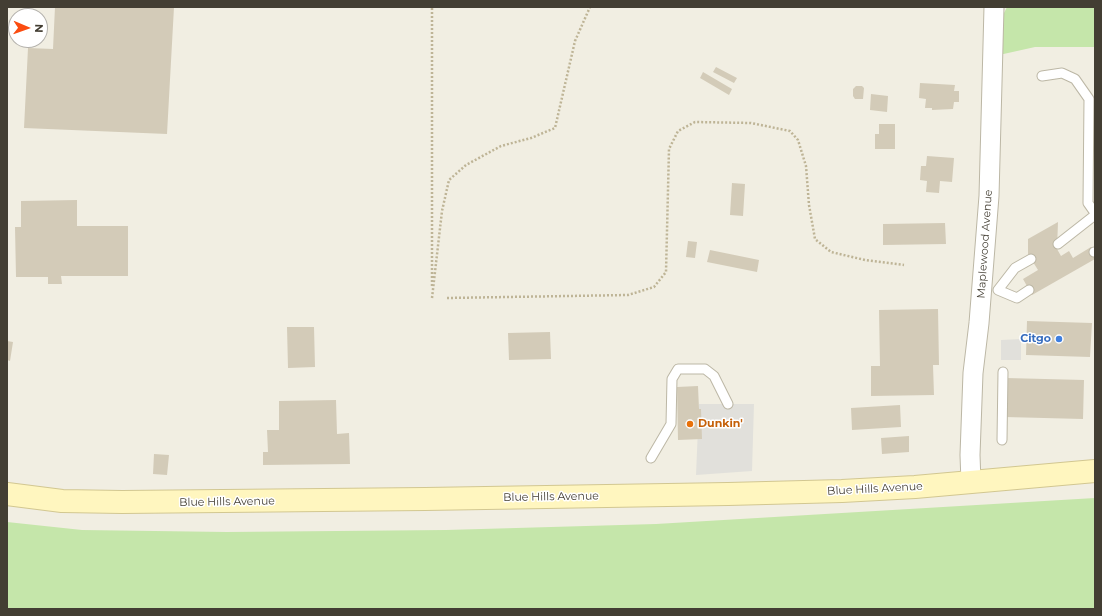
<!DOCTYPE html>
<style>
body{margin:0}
#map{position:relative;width:1102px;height:616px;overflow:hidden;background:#f1eee2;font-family:Montserrat,sans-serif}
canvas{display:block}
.frame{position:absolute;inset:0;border:8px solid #433e33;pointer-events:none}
.north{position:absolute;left:8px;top:8px;width:40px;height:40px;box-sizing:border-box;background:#fff;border:1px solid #b4b2ad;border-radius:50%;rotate:92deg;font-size:11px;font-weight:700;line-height:16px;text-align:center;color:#433e33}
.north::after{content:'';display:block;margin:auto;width:14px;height:18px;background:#fb4c10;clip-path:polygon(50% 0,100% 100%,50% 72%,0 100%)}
</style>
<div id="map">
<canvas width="1102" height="616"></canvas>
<div class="frame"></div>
<div class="north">N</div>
</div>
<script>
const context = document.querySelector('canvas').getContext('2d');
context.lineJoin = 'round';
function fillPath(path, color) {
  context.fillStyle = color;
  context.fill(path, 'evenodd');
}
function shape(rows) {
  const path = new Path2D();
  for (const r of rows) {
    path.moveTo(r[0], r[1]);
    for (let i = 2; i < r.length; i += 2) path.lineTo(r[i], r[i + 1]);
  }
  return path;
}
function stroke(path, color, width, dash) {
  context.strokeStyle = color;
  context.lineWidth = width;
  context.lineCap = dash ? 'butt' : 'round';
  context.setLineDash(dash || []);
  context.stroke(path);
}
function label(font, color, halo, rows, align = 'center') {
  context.font = font + ' Montserrat,sans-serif';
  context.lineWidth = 3;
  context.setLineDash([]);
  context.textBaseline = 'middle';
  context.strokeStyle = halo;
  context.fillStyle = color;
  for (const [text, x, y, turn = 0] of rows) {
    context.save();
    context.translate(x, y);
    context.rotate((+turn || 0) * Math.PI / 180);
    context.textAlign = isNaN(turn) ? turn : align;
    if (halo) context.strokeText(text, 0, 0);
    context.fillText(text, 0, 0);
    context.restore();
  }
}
fillPath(shape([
 [1007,7,1095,7,1095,47,1035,47,999,55,1000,21],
 [1095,498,1095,609,7,609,7,522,82,530,227,532,446,530,656,524]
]), '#c5e6aa');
fillPath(shape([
 [1021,339,1021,360,1001,360,1001,340],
 [699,404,754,404,752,471,696,475]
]), '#e1e0db');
fillPath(shape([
 [55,7,174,7,167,134,24,128,28,48,53,49],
 [716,67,737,78,734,83,713,72],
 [703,72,732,89,729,95,700,78],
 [920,83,955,85,954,91,959,91,959,102,954,102,953,109,932,110,932,108,925,108,926,99,919,98],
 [856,86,862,86,864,88,863,99,855,99,853,96,853,89],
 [871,94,888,96,887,112,870,110],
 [879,124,895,124,895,149,875,149,875,134,879,134],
 [927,156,954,158,952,182,940,181,939,193,926,192,927,181,920,180,921,166,926,166],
 [732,183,745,184,743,216,730,215],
 [77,200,77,226,128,226,128,276,61,276,62,284,48,284,48,277,16,277,15,227,21,227,21,201],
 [1058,222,1057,249,1061,256,1069,251,1073,258,1091,247,1095,254,1095,259,1032,295,1023,279,1038,270,1028,254,1028,239],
 [945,223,946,244,883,245,883,224],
 [688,241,697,242,695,258,686,257],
 [710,250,759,260,757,272,707,262],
 [938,309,939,365,933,365,934,395,871,396,871,366,880,366,879,310],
 [1027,321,1092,323,1090,357,1026,355],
 [287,327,314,327,315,367,288,368],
 [550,332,551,359,509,360,508,333],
 [7,341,13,342,10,361,7,360],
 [1006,378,1084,380,1083,419,1005,417],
 [698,386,699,409,701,409,702,439,678,440,677,387],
 [336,400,337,434,349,433,350,464,263,465,263,452,268,452,267,430,279,430,279,401],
 [900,405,901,427,852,430,851,408],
 [909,436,909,452,882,454,881,438],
 [154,454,169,455,167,475,153,474]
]), '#d3cbb8');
const service = shape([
 [1042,76,1062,73,1075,79,1089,99,1088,203,1095,213],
 [1058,244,1095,215],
 [1094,252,1095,252],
 [1029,290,1017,298,998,290,1015,268,1031,259],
 [1002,440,1003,372],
 [651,458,671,424,672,379,678,369,705,369,714,376,728,404]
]);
const minor = shape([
 [971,482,970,455,973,373,979,323,989,196,994,7]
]);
const secondary = shape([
 [7,494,62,501,122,502,425,499,728,494,842,491,915,487,1095,471]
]);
stroke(service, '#bcb7a5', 11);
stroke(minor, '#bcb7a5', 21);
stroke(secondary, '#d2c791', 24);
stroke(shape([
 [432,286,432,7],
 [432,298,442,211,449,180,466,165,501,146,531,138,555,128,575,41,590,7],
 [447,298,628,295,654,287,666,272,669,149,678,131,695,122,751,123,790,131,798,140,806,166,809,205,815,239,831,252,865,260,904,265]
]), '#beb496', 2.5, [2, 2]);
stroke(service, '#fff', 9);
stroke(minor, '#fff', 19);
stroke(secondary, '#fff6bf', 22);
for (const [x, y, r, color] of [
 [1059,339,4,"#3f7fe0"],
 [690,424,4,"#e8710a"]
]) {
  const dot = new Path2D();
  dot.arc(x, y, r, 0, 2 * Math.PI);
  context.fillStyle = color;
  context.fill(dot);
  stroke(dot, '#fff', 1.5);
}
label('11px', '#433e33', '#fff', [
 ["Maplewood Avenue",985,244,-86],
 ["Blue Hills Avenue",875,489,-3],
 ["Blue Hills Avenue",551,497,-1],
 ["Blue Hills Avenue",227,502,-1]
]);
label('bold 11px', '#366cbe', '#fff', [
 ["Citgo",1051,339]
], 'right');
label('bold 11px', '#c56008', '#fff', [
 ["Dunkin'",698,424]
], 'left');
</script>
